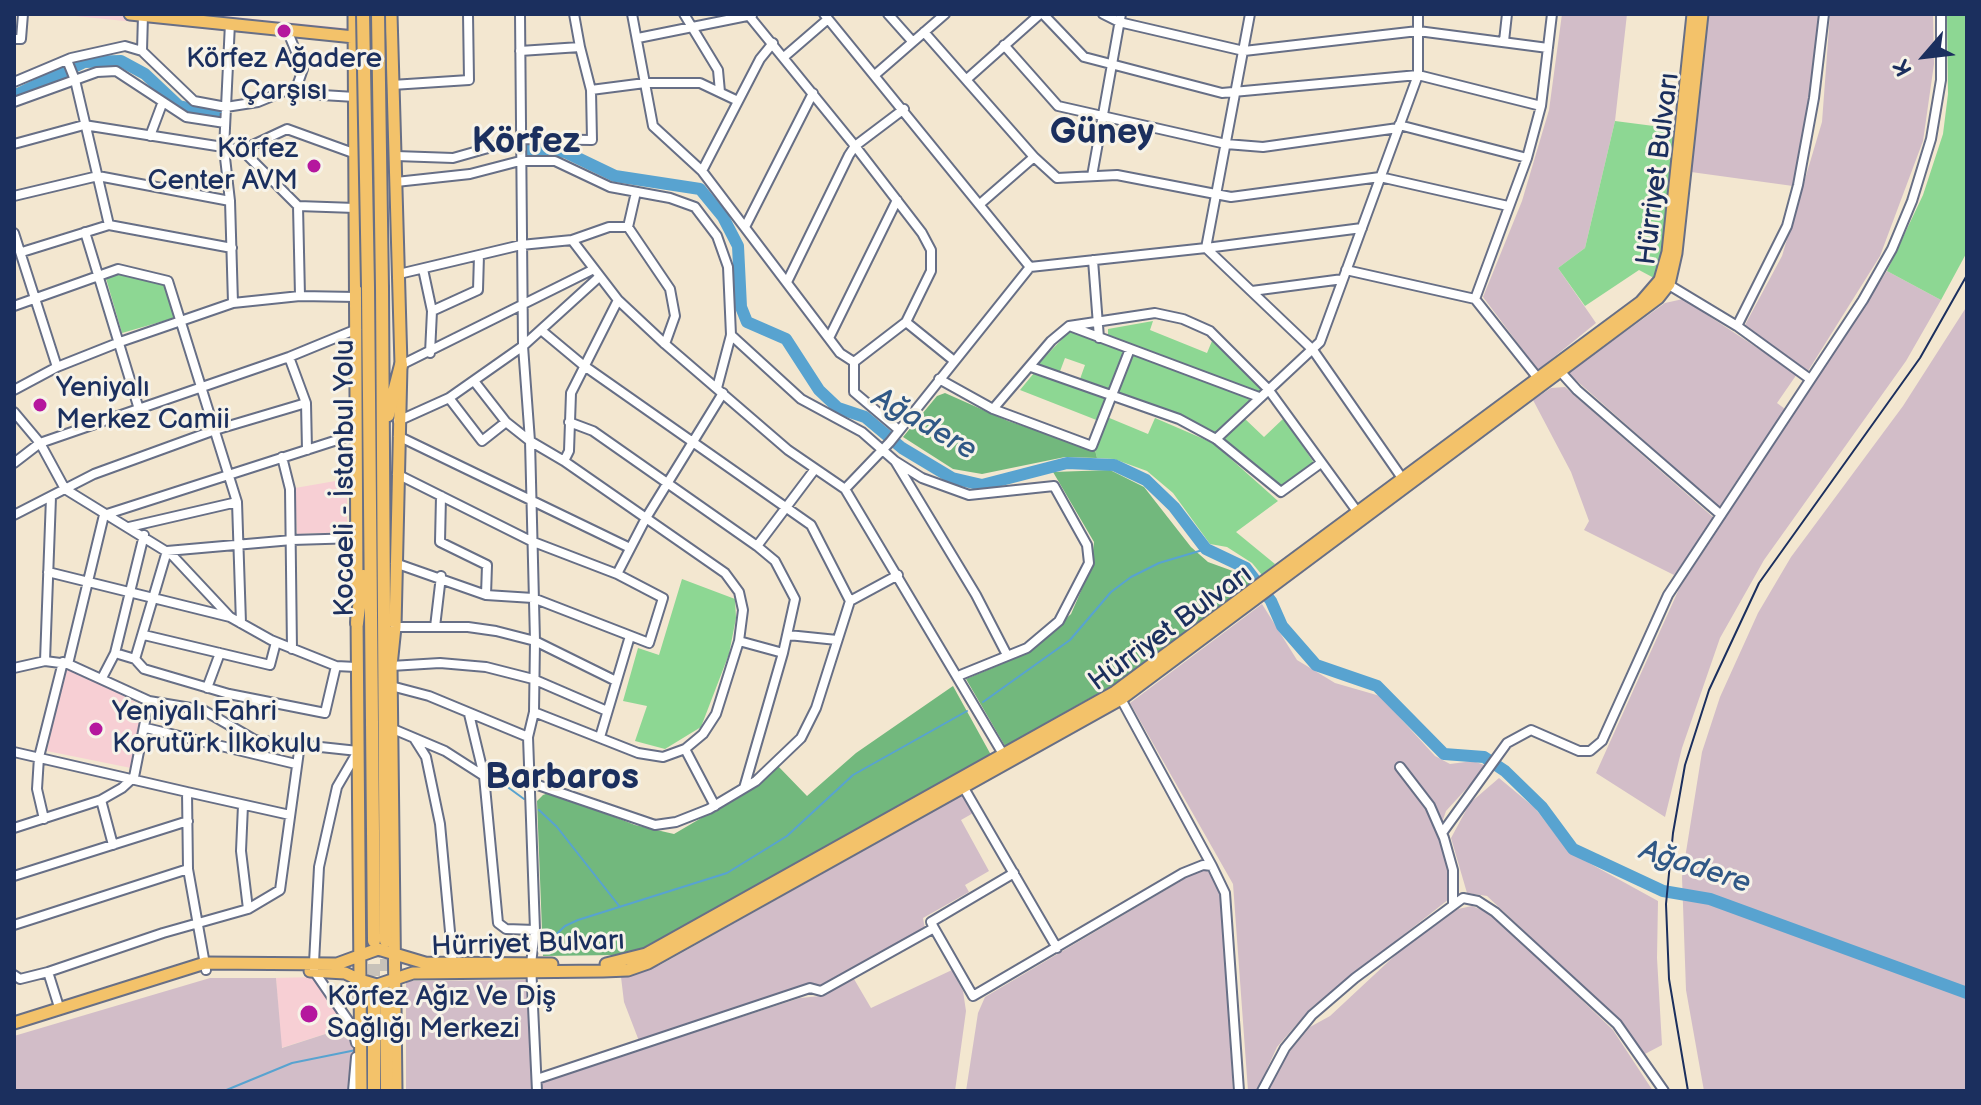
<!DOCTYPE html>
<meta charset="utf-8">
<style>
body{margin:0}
#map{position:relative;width:1981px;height:1105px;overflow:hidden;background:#f3e7d0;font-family:"Balsamiq Sans",sans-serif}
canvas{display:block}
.frame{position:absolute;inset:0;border:16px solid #1b2f5e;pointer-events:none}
.north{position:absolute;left:1885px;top:16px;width:80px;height:80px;-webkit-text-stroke:6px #f7f3e8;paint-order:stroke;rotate:242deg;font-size:22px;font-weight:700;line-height:32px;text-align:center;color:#1b2f5e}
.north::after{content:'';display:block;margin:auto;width:28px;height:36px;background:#1b2f5e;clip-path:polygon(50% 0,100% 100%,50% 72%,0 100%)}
</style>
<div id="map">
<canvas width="1981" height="1105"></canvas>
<div class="frame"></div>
<div class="north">K</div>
</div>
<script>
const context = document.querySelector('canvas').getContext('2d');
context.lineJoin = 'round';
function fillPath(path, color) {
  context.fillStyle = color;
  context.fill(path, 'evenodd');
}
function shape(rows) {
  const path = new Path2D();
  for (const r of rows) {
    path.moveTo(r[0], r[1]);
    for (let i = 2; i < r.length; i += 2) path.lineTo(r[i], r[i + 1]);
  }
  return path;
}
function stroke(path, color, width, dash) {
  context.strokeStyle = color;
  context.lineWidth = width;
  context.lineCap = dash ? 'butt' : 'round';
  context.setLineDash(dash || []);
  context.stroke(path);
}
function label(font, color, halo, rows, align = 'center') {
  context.font = font + ' "Balsamiq Sans",sans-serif';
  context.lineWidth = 6;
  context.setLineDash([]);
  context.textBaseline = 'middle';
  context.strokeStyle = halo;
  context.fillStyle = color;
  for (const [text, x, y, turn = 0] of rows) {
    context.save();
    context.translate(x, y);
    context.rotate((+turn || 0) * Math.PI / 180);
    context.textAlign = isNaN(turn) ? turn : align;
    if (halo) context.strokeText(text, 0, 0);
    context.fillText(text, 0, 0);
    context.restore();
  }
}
fillPath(shape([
 [55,14,206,14,354,29,354,44],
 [347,479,347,532,297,534,295,488],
 [65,669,83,674,145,707,131,768,47,751],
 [315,977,347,1027,281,1048,276,978]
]), '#f7cfd4');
fillPath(shape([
 [1562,14,1627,14,1615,121,1585,248,1558,268,1596,323,1538,370,1483,297,1522,201,1549,110],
 [1708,14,1819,14,1810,91,1793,186,1691,172],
 [1830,14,1933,14,1934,64,1923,141,1880,256,1808,371,1745,325,1782,256,1822,122],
 [1887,271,1941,300,1906,361,1764,560,1720,638,1682,748,1665,817,1596,773,1679,589],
 [1683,299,1797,374,1777,403,1785,409,1719,507,1568,373,1665,303],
 [1967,306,1967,1091,1704,1091,1686,990,1682,877,1702,752,1720,697,1758,613,1791,557,1903,406],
 [1565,387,1714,518,1674,575,1584,530,1589,521,1571,472,1533,400,1551,388],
 [1262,604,1297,660,1335,683,1380,696,1435,756,1450,764,1473,761,1487,766,1446,811,1438,834,1450,870,1449,899,1311,1008,1277,1047,1257,1091,1248,1091,1233,884,1130,703],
 [1499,778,1535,808,1569,852,1658,901,1657,958,1662,1045,1643,1055,1621,1022,1487,896,1467,893,1451,838,1470,803],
 [964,794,975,812,961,820,989,871,965,885,969,892,923,918,925,929,821,986,814,984,639,1041,624,1002,621,977,660,965],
 [1201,869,1209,872,1221,892,1233,1091,966,1091,978,1013,985,997],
 [1472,906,1492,914,1613,1030,1653,1091,1267,1091,1285,1057,1310,1027,1330,1016,1418,934,1458,909],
 [952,970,963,991,966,1011,955,1091,406,1091,406,981,532,980,537,1079,544,1081,800,998,821,996,854,979,871,1008],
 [210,978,276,978,282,1048,347,1027,355,1042,356,1091,14,1091,14,1036]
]), '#d2bdc8');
fillPath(shape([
 [1947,14,1967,14,1967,252,1941,300,1887,271,1923,195,1943,134,1948,94],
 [1615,121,1677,129,1664,251,1654,278,1639,270,1585,306,1558,268,1585,248],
 [124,272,165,284,174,318,122,333,105,275],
 [1153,321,1150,330,1207,353,1212,341,1262,389,1257,394,1108,337,1108,329],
 [1070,331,1125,351,1111,391,1080,379,1085,365,1065,358,1059,374,1041,367,1039,363],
 [1134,354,1251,399,1213,435,1183,415,1117,395],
 [1034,373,1108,399,1099,421,1020,390],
 [1107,417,1148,434,1155,418,1213,443,1278,501,1236,532,1275,564,1262,575,1252,563,1227,547,1210,544,1173,493,1147,471,1114,459,1097,458,1095,450],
 [1244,418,1264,437,1284,418,1314,463,1281,486,1224,439],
 [682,579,735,599,736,618,729,654,701,727,665,749,635,741,647,706,623,701,638,648,659,655]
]), '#8dd793');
fillPath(shape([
 [945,393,1008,421,1095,450,1097,458,1065,457,982,474,953,469,903,437,937,396],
 [1110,470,1144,487,1191,547,1208,562,1241,574,1250,584,1113,685,1005,746,966,679,1028,653,1071,614,1091,568,1094,542,1053,472],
 [953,686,991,755,646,948,614,955,543,956,537,801,543,795,551,792,635,825,674,834,761,783,777,765,807,796,856,753]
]), '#72b87d');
stroke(shape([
 [983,702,1070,640,1111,592,1131,577,1159,563,1206,549],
 [487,772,524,799],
 [539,810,557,827,620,907],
 [546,944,565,926,578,920,727,873,787,836,853,775,967,711],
 [224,1091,292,1063,356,1050]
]), '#58a3d0', 2);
stroke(shape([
 [14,96,84,62,121,61,145,74,179,106,220,115],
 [528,150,565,152,615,176,700,189,723,217,738,246,741,307,747,322,786,339,819,390,838,408,865,417,902,448,952,478,982,485,1067,463,1114,465,1146,480,1174,507,1206,549,1246,568,1271,601,1282,626,1316,665,1377,686,1444,754,1484,757,1505,771,1542,807,1573,849,1663,891,1710,899,1967,993]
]), '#58a3d0', 12);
stroke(shape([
 [386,941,386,990],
 [374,994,374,941]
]), '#c8c2b9', 12, [12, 6]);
const minor = shape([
 [520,14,523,346,530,441,535,641,534,712,528,737,535,930,531,964,537,1091],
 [574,14,580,47],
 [632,14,653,126,702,171,840,353,854,362,906,322,931,271,931,250,922,233,855,146,750,17],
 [684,14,718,70,720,92],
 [824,14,1030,267,1206,248,1313,350,1402,478],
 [888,14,912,41],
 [1043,14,1084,57,1222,93,1418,75,1541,106],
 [1103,14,1119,22,1244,51,1418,31,1548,48],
 [1250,14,1206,248,1362,228],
 [230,23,224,149,230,201,233,303],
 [924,32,1034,157,1057,178,1117,175,1231,197,1380,177,1508,206],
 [638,38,752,15],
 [14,39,21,39,23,14],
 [1504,41,1507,14],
 [1004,45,1058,106,1226,144,1263,147,1398,128],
 [142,51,143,15],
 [784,57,828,19],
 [67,60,75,80,109,225],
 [876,74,945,14],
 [967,79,1040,14],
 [14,82,71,58,125,46,142,51,194,101,226,107,258,102,297,86,303,69,287,30],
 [392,85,469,80,468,14],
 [297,86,322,95,355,97],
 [591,90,645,83,700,83,738,101],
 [14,102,97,72,116,71,186,117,225,123],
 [1399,125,1527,158],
 [150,136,162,104],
 [14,144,84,125,242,150,298,206,355,208],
 [242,150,287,129,356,154],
 [396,156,453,158,520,139,592,140,591,90,580,47,520,51],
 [702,171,760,59,773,43],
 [1092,176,1121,14],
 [396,182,470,174,520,161,555,161,610,187,670,198,695,207,717,236,728,267,731,335,717,388],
 [14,196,98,176,230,201],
 [980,204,1034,157],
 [298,206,300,296],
 [628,227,636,192],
 [745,227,813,93],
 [85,232,138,406],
 [14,233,57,367],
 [572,240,609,227,628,227,670,289,675,316,665,344],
 [22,252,109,225,232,248],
 [1093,260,1099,338],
 [423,269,432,311,430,353],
 [1346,270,1475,299,1537,377],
 [399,274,521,245,572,240,618,300,665,344,788,450,845,489,1003,754],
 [787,282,849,155,855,146,904,109],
 [1664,282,1737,326,1810,379],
 [1252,291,1343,279],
 [1475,299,1527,158,1541,106,1552,14],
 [14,306,118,269,168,281,237,502,241,623],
 [432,311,478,290,479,255],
 [906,322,953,360],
 [1737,326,1787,226,1798,185,1814,98,1824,14],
 [1072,327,1259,397],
 [541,330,583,365,811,525,850,601],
 [731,335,801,399,862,432,895,461,976,595,1007,655],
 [829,338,897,200],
 [289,357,306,403,307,450],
 [854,362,854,392,899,430],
 [401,365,594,269],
 [1031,367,1179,419,1216,439,1281,492,1321,463],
 [1558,369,1577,390,1721,515],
 [939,379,993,409,1092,446,1130,349],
 [474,381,506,422,530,441,564,461,725,573,739,592,743,610,739,641,716,714,703,734,685,749,663,757,638,753,534,712],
 [14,390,57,367,120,342,233,303,300,296,356,297],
 [449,398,482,441,506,422],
 [993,409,1051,341,1069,326,1155,313,1183,319,1210,331,1268,389,1359,514],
 [14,412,40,443,65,489,172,555,230,617,271,640,336,666,356,667],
 [398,421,449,398,523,346,599,277],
 [569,422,593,431,757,546,775,561,795,599,783,653,744,788],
 [398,436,630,548],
 [1216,439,1320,342,1418,75,1418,14],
 [282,457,290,489,292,649],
 [564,461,569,451,571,393,618,300],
 [895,461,922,478,969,495,1054,486,1087,545,1089,563,1059,621,1027,648,958,676],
 [14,463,40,443,289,357,357,329],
 [845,489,890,442,1030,267],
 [441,496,440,542,487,565,486,595],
 [14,515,94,474,215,430,306,403],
 [129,527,237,502],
 [757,546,815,469],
 [395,563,486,595,533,598,649,643,663,598,617,574,531,541,397,474],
 [48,572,230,617],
 [617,574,646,518,723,393],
 [395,627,468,627,496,631,535,641,616,681],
 [435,627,441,576],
 [144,635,270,665,276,642],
 [788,635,837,640],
 [739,641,783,653],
 [115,653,135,659,144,669,229,694,325,713,336,666],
 [135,659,167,551,292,540,358,538],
 [45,661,51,497],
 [68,664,104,515,356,434],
 [391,666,440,663,486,667,533,679,607,711],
 [14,668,45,661,68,664,149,701,203,710,255,740,358,751,337,787,319,867,314,963,314,971,352,1026,356,1043],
 [102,678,115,653,144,535],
 [391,686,429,696,528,737],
 [207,688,220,653],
 [1121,699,1212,866],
 [469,714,484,776,498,923,506,929,535,930],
 [146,728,296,764],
 [393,729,445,751,484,776],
 [600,737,630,636],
 [414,738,426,757,440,824,453,964],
 [685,749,715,806],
 [14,752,187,792,188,869,206,970],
 [1400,767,1430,806,1444,838,1453,870,1453,903],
 [529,782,655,825,676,822,709,809,756,781,801,738,816,708,850,601,898,575],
 [961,783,1057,948],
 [187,792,290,815],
 [101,800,113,845],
 [243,805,241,851,248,909],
 [44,819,37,789,39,757,63,662],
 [14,828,101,800,122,788,134,777,149,701],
 [1442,833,1507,743,1531,730,1579,751,1590,751,1602,741,1668,595,1863,300,1892,249,1912,201,1931,139,1941,80,1941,14],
 [14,876,188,821],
 [14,925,188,869],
 [934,928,931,922,1014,873],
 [48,972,59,1007],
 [14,975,20,979,48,972,163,933,248,909,280,890,300,744],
 [537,1079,810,988,821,991,934,928,973,996,1183,873,1203,865,1212,866,1225,893,1239,1091],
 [353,1091,356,1057],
 [1262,1091,1285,1048,1312,1015,1355,978,1463,898,1478,901,1495,912,1617,1024,1664,1091]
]);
const major = shape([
 [130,14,354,37],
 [354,14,357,586],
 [391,14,401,365,395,627,391,666,396,1091],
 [357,615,360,980,377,985,413,973,603,971,628,970,648,963,1121,699,1658,298,1669,284,1676,253,1702,14],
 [606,964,646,954,1115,692,1641,302,1660,280,1668,252,1693,14],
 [310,971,345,973,360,980,361,1091],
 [14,1023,205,963,337,964,378,949,425,963,552,964]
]);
const highway = shape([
 [368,287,374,941],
 [382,288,386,941],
 [388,415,401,365],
 [357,623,363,576],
 [386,993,387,1091],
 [374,994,374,1091]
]);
stroke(minor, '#676f86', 12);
stroke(major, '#676f86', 15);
stroke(highway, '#676f86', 16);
stroke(minor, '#fff', 8);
stroke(major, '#f3c26a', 11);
stroke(highway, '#f3c26a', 12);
stroke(shape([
 [1688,1091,1669,979,1666,904,1673,833,1685,765,1709,690,1759,583,1920,358,1967,275]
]), '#1b2f5e', 2);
const highwayBridge = shape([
 [363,14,368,287],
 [378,14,382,288]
]);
stroke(highwayBridge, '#676f86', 16, []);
stroke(highwayBridge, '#f3c26a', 12);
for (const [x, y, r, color] of [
 [284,31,8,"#b5179e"],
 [314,166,8,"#b5179e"],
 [40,405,8,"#b5179e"],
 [96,729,8,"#b5179e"],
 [309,1014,10,"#b5179e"]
]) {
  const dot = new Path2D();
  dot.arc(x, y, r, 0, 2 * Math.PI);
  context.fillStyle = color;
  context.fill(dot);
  stroke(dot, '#f7f3e8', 3);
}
label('28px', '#1b2f5e', '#f7f3e8', [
 ["Körfez Ağadere",284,60,"center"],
 ["Çarşısı",284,92,"center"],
 ["Körfez",298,150,"right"],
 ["Center AVM",298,182,"right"],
 ["Yeniyalı",56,389],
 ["Merkez Camii",56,421],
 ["Yeniyalı Fahri",112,713],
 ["Korutürk İlkokulu",112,745],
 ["Körfez Ağız Ve Diş",327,998],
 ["Sağlığı Merkezi",327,1030]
], 'left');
label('28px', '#1b2f5e', '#f7f3e8', [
 ["Hürriyet Bulvarı",1659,169,-83],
 ["Kocaeli - İstanbul Yolu",346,478,-90],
 ["Hürriyet Bulvarı",1171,629,-36],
 ["Hürriyet Bulvarı",528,945,-2]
]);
label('italic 30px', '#305886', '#f7f3e8', [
 ["Ağadere",924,425,30],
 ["Ağadere",1695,868,18]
]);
label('bold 36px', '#1b2f5e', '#f7f3e8', [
 ["Güney",1102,134],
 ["Körfez",526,143],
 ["Barbaros",562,779]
]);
</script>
